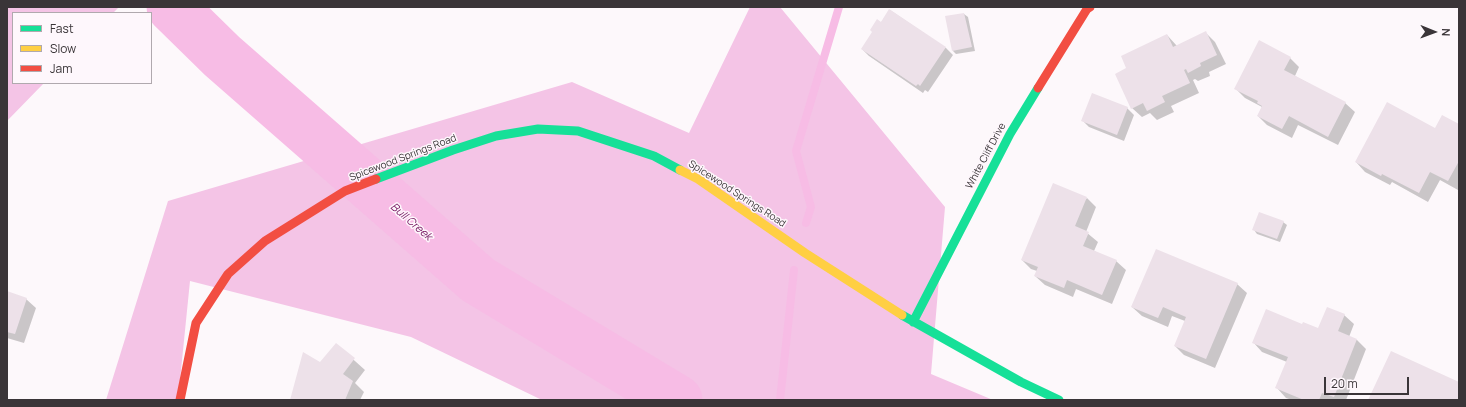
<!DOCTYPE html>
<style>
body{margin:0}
#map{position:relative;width:1466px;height:407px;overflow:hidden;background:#fdf8fb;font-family:Manrope,sans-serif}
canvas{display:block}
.frame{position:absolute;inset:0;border:8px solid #3a3538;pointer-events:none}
.legend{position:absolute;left:12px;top:12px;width:140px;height:72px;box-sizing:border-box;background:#fef7fc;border:1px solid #b0a9ae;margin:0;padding:5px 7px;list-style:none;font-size:12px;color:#3a3538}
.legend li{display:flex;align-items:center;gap:8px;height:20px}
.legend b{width:20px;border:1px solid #b0a9ae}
.north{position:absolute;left:1414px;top:12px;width:40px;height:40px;-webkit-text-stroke:3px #fef7fc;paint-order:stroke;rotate:91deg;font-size:11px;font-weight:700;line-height:16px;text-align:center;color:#3a3538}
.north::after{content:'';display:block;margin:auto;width:14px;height:18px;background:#3a3538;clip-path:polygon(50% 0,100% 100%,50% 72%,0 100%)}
.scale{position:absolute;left:1324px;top:377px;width:85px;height:18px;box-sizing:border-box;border:2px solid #3a3538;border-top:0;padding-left:5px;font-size:12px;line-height:14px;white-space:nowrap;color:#3a3538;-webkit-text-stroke:3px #fef7fc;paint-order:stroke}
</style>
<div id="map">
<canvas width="1466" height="407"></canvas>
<div class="frame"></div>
<ul class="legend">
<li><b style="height:5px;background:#16e098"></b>Fast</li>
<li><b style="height:5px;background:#ffcf43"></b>Slow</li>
<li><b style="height:5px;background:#f24e42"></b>Jam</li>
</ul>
<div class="north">N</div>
<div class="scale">20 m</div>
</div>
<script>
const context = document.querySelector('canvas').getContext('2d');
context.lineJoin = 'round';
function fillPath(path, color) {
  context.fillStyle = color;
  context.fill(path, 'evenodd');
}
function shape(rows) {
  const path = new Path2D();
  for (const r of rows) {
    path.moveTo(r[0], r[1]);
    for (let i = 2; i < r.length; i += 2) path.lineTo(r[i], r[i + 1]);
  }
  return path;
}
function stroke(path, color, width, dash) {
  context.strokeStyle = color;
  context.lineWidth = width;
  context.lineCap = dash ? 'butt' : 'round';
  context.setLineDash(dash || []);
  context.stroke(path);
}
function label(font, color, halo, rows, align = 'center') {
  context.font = font + ' Manrope,sans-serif';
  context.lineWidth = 3;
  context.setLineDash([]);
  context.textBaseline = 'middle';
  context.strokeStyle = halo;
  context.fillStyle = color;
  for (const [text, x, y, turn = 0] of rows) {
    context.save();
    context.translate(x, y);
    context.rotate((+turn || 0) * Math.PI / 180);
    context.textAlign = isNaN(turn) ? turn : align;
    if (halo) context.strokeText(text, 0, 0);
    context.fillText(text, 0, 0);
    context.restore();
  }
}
fillPath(shape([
 [7,7,119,7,113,13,13,13,13,83,44,83,7,121],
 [750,7,780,7,945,207,931,374,993,400,542,400,411,337,190,281,178,400,106,400,168,201,572,82,689,133]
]), '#f4c4e6');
fillPath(shape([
 [890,10,946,48,953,55,928,92,925,90,923,93,869,56,862,49],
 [964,14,968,17,975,51,956,54,953,51,946,17],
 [1206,33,1215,42,1226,64,1209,72,1210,76,1198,81,1195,79,1193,80,1199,93,1171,106,1174,112,1157,120,1150,113,1142,117,1132,108,1128,69,1167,35,1177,46],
 [1290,58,1299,67,1295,76,1345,103,1355,112,1338,145,1298,125,1292,138,1267,125,1258,116,1262,107,1245,98,1236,89],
 [1127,108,1134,115,1124,141,1089,127,1082,120],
 [1459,125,1459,188,1458,190,1440,180,1428,202,1392,182,1390,185,1365,172,1356,162,1436,129],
 [1087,198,1096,207,1086,232,1098,242,1094,251,1116,261,1126,270,1112,304,1076,289,1073,297,1045,285,1035,276,1037,271,1031,269,1022,260],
 [1283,222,1287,225,1280,242,1257,234,1254,230],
 [1237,284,1247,293,1215,368,1184,355,1175,346,1185,321,1172,316,1168,327,1142,316,1132,307],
 [7,292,26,299,36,308,24,343,7,338],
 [1344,315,1354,324,1349,337,1357,340,1366,349,1346,400,1292,400,1286,398,1277,388,1287,362,1262,352,1253,342,1303,325,1319,329],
 [336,344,365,370,355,383,364,392,360,400,291,400]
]), '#0003');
stroke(shape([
 [806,223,811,207,796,151,839,7],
 [780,400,794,270]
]), '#f7bce5', 8);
stroke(shape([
 [172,7,222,56,478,280,677,400]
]), '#f7bce5', 51);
fillPath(shape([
 [889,9,946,47,920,86,918,84,916,86,861,49,872,32,870,30,877,19,881,22],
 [964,13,972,47,952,51,945,16],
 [1206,31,1217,55,1200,63,1201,66,1188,73,1186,69,1184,70,1190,83,1162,96,1165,102,1147,111,1143,103,1131,109,1115,74,1126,68,1121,56,1167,34,1173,47],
 [1259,40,1291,57,1284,70,1346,102,1328,137,1289,116,1282,129,1257,116,1262,106,1257,103,1258,101,1234,89],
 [1092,93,1128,107,1117,135,1081,121],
 [1387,102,1435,128,1442,115,1459,124,1459,161,1448,181,1430,172,1419,193,1382,174,1381,176,1355,162],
 [1053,183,1087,197,1075,226,1089,232,1083,246,1117,260,1102,295,1067,280,1064,288,1034,276,1038,267,1021,260],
 [1259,212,1284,221,1277,239,1252,230],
 [1156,249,1238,283,1206,359,1174,346,1186,317,1163,307,1158,318,1131,307],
 [7,291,27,298,15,334,7,332],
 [1327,307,1345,314,1338,331,1357,339,1334,397,1322,393,1319,400,1304,400,1275,388,1288,357,1252,343,1266,309,1302,324,1303,322,1318,328],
 [336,343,355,358,343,374,353,381,345,400,290,400,303,352,320,362],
 [1391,351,1459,382,1459,397,1458,400,1368,400]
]), '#ede1e9');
stroke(shape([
 [376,179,453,150,496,136,538,129,578,131,654,156,680,170],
 [902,315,1021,382,1059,400],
 [913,322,1010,134,1038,88]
]), '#16e098', 9);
stroke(shape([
 [680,170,698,179,805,253,902,315]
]), '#ffcf43', 9);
stroke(shape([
 [1038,88,1087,9,1090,7],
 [180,400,196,323,228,274,265,241,345,191,376,179]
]), '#f24e42', 9);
label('10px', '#3a3538', '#fef7fc', [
 ["White Cliff Drive",986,156,-62],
 ["Spicewood Springs Road",403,158,-21],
 ["Spicewood Springs Road",737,194,33]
]);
label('italic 11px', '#781a64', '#fef7fc', [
 ["Bull Creek",411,222,41]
]);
</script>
